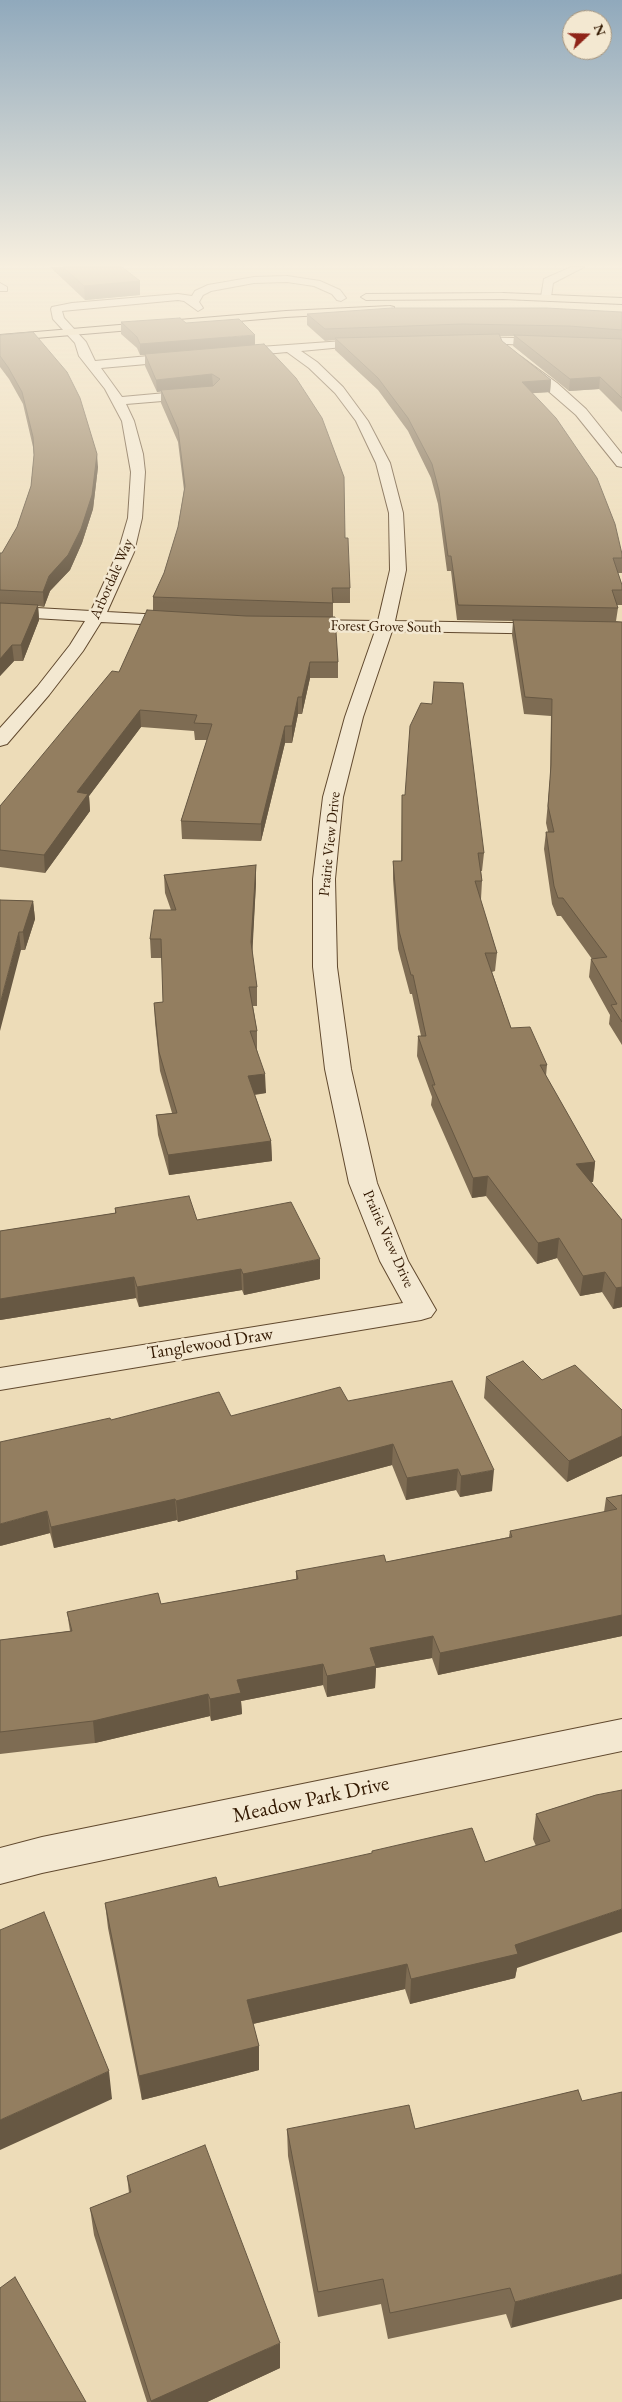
<!DOCTYPE html>
<style>
body{margin:0}
#map{position:relative;width:622px;height:2402px;overflow:hidden;background:#eddcb8;font-family:"EB Garamond",serif}
canvas{display:block}
.north{position:absolute;left:562px;top:10px;width:50px;height:50px;box-sizing:border-box;background:#f3e8d1;border:1px solid #a6957d;border-radius:50%;rotate:69deg;font-size:14px;font-weight:700;line-height:20px;text-align:center;color:#321800}
.north::after{content:'';display:block;margin:auto;width:18px;height:22px;background:#8f2418;clip-path:polygon(50% 0,100% 100%,50% 72%,0 100%)}
</style>
<div id="map">
<canvas width="622" height="2402"></canvas>
<div class="north">N</div>
</div>
<script>
const context = document.querySelector('canvas').getContext('2d');
context.lineJoin = 'round';
function shape(rows) {
  const path = new Path2D();
  for (const r of rows) {
    path.moveTo(r[0], r[1]);
    for (let i = 2; i < r.length; i += 2) path.lineTo(r[i], r[i + 1]);
  }
  return path;
}
function stroke(path, color, width, dash) {
  context.strokeStyle = color;
  context.lineWidth = width;
  context.lineCap = dash ? 'butt' : 'round';
  context.setLineDash(dash || []);
  context.stroke(path);
}
function fillPath(path, color) {
  context.fillStyle = color;
  context.fill(path, 'evenodd');
}
function label(font, color, halo, rows, align = 'center') {
  context.font = font + ' "EB Garamond",serif';
  context.lineWidth = 5;
  context.setLineDash([]);
  context.textBaseline = 'middle';
  context.strokeStyle = halo;
  context.fillStyle = color;
  for (const [text, x, y, turn = 0] of rows) {
    context.save();
    context.translate(x, y);
    context.rotate((+turn || 0) * Math.PI / 180);
    context.textAlign = isNaN(turn) ? turn : align;
    if (halo) context.strokeText(text, 0, 0);
    context.fillText(text, 0, 0);
    context.restore();
  }
}
const minor = shape([
 [571,267,584,267,553,283,551,297,550,299,542,299,541,297,544,279,571,267],
 [287,276,320,281,340,290,346,298,341,301,337,300,332,294,314,286,287,282,254,283,211,291,203,295,199,302,203,308,198,311,184,301,178,300,62,311,64,318,86,342,95,361,181,353,187,357,181,361,101,368,122,397,199,390,205,394,199,398,126,404,134,421,143,454,145,472,142,518,134,552,107,612,181,616,187,617,189,621,187,625,181,626,101,622,83,651,49,695,7,744,0,746,0,728,37,687,70,645,85,621,0,616,0,606,91,611,118,552,128,518,131,472,122,421,105,389,79,356,75,343,53,319,51,309,52,307,72,303,178,294,192,296,195,291,208,285,254,277,287,276],
 [0,283,7,287,7,291,0,291,0,283],
 [464,337,568,339,622,343,622,349,460,342,460,338,464,337],
 [371,339,375,340,377,342,375,344,301,351,317,362,343,387,368,421,390,463,403,513,406,570,395,621,622,625,622,635,392,631,363,717,343,797,335,879,337,967,351,1069,377,1183,408,1261,436,1310,431,1317,421,1320,0,1390,0,1368,403,1303,380,1261,349,1183,325,1069,313,967,313,879,323,797,345,717,375,631,299,630,293,629,291,625,293,621,299,620,378,621,390,570,389,513,376,463,356,421,335,393,309,368,287,352,232,357,226,353,232,349,371,339],
 [520,356,557,383,586,409,622,454,622,467,617,466,576,415,516,363,514,360,520,356],
 [622,1719,622,1751,42,1873,0,1884,0,1848,42,1837,622,1719]
]);
const major = shape([
 [503,293,622,298,622,304,503,299,366,300,361,297,366,294,503,293],
 [390,306,394,307,394,311,286,317,0,341,0,335,286,311,390,306]
]);
stroke(minor, '#61492e', 2);
stroke(major, '#321800', 2);
fillPath(minor, '#f3e8d1');
fillPath(major, '#eddcb8');
fillPath(shape([
 [50,267,122,267,140,281,140,295,85,300],
 [622,312,622,412,599,389,569,391,513,346,514,336,500,336,502,341,551,380,550,392,532,393,622,554,622,573,618,573,622,585,622,605,617,605,618,608,616,621,622,622,622,1045,609,1024,610,1015,589,977,591,959,592,959,561,916,557,916,552,904,544,849,546,832,548,832,546,823,550,780,551,716,524,714,512,635,513,621,457,620,451,571,447,571,438,504,431,478,408,431,378,390,335,350,335,340,325,341,307,325,307,314],
 [121,322,186,323,255,345,345,538,350,588,350,603,333,603,333,617,338,662,338,678,310,678,302,714,298,714,292,743,285,743,261,841,182,839,181,821,207,740,195,740,194,731,141,727,89,796,90,811,45,873,0,867,0,806,119,672,153,611,153,597,164,573,178,527,184,490,178,442,161,403,161,391,157,392,145,366,145,355,140,355,137,348,121,334],
 [0,335,98,467,93,509,82,543,70,570,50,591,44,607,38,606,39,620,23,661,14,661,0,676,0,553,2,553,17,527,31,486,34,455,33,447,23,404,9,379,0,367],
 [402,795,484,853,482,871,481,871,482,881,481,899,480,899,497,953,495,971,492,972,511,1028,547,1065,546,1076,595,1162,593,1182,591,1182,622,1220,622,1307,613,1309,602,1292,580,1296,557,1258,537,1264,486,1196,472,1198,431,1105,432,1097,417,1056,418,1036,421,1036,412,994,410,994,398,949,393,879,393,861,401,861],
 [256,865,256,883,252,950,257,987,257,1006,253,1006,257,1031,257,1050,266,1093,255,1095,271,1141,272,1161,169,1175,158,1135,156,1115,172,1113,160,1071,155,1022,154,1003,163,1002,162,958,151,958,150,939,171,910,165,893,164,875],
 [0,900,33,901,35,919,25,950,21,950],
 [115,1208,197,1220,320,1279,244,1295,242,1290,139,1307,136,1298,0,1320,0,1231,115,1213],
 [486,1377,542,1380,622,1410,622,1456,567,1482,484,1398],
 [348,1401,492,1491,460,1497,456,1490,406,1500,392,1465,178,1522,177,1520,54,1548,50,1533,0,1546,111,1420,231,1416],
 [622,1495,622,1636,438,1675,432,1658,376,1668,375,1688,327,1697,323,1685,241,1701,242,1714,211,1721,210,1716,95,1743,0,1754,0,1640,70,1631,67,1612,161,1604,296,1579,296,1571,386,1562,509,1537,510,1531,604,1512,606,1498],
 [596,1795,517,1968,515,1978,410,2004,405,1989,253,2024,259,2046,259,2070,142,2100,108,1928,105,1903,219,1887,372,1854,372,1851,485,1862,536,1846,533,1839,536,1814],
 [578,2090,511,2328,506,2314,388,2339,381,2304,318,2317,288,2156,287,2129,415,2129],
 [127,2176,280,2368,207,2402,147,2402,94,2235,90,2208,129,2193]
]), '#7e6c53');
fillPath(shape([
 [140,281,140,295,85,300,84,286],
 [255,335,255,346,140,355,140,344],
 [212,374,213,386,157,392,156,380],
 [600,377,599,389,569,391,570,379],
 [551,380,550,392,521,394,522,382],
 [97,454,98,467,93,509,82,543,70,570,50,591,44,607,43,592],
 [38,605,39,620,23,661,21,645],
 [12,645,14,661,0,676,0,659],
 [310,662,310,678,302,714,302,697],
 [298,697,298,714,292,743,292,726],
 [140,710,141,727,89,796,90,811,45,873,44,855,77,792],
 [285,726,285,743,261,841,261,824],
 [256,865,256,883,252,960,251,942],
 [33,901,35,919,25,950,23,932],
 [19,932,21,950,0,1031,0,1004],
 [265,1074,266,1093,248,1095,248,1076],
 [271,1141,272,1161,169,1175,168,1155],
 [595,1162,593,1182,574,1184,576,1164],
 [488,1176,486,1196,472,1198,473,1178],
 [559,1238,557,1258,537,1264,538,1243],
 [320,1259,320,1279,244,1295,243,1274],
 [241,1269,242,1290,139,1307,137,1287],
 [605,1272,602,1292,580,1296,583,1276],
 [134,1277,136,1298,0,1320,0,1299],
 [622,1287,622,1307,613,1309,616,1288],
 [622,1436,622,1456,567,1482,569,1461],
 [393,1444,392,1465,178,1522,176,1501],
 [458,1469,456,1490,406,1500,407,1478],
 [494,1470,492,1491,460,1497,461,1476],
 [175,1499,177,1520,54,1548,51,1527],
 [47,1511,50,1533,0,1546,0,1524],
 [622,1615,622,1636,438,1675,440,1653],
 [433,1636,432,1658,376,1668,375,1688,327,1697,327,1676,370,1648],
 [323,1664,323,1685,241,1701,242,1714,211,1721,210,1699,237,1680],
 [208,1694,210,1716,95,1743,93,1721],
 [622,1909,622,1932,517,1968,515,1978,410,2004,411,1979],
 [407,1964,405,1989,248,2025,247,2000],
 [259,2046,259,2070,142,2100,139,2076],
 [109,2071,112,2099,0,2150,0,2120],
 [622,2274,622,2299,511,2328,515,2302],
 [280,2343,280,2368,207,2402,151,2402,151,2401]
]), '#675843');
const building = shape([
 [63,267,122,267,140,281,84,286,63,267],
 [392,308,546,308,622,312,622,330,569,326,462,324,325,329,307,314,392,308],
 [180,318,186,323,239,319,255,335,140,344,137,337,121,322,180,318],
 [33,332,67,372,80,398,97,454,92,495,81,529,68,555,49,576,43,592,0,590,0,553,2,553,17,527,31,486,34,455,33,437,22,392,8,367,0,356,0,335,33,332],
 [499,334,502,341,551,380,522,382,556,418,597,478,615,524,622,554,622,558,613,558,622,585,622,590,612,590,618,608,458,605,451,556,448,556,439,491,432,464,408,418,378,378,335,338,499,334],
 [514,335,622,339,622,398,600,377,570,379,514,335],
 [264,344,296,378,322,418,344,477,345,538,348,538,350,588,332,588,333,603,153,597,164,573,178,527,185,486,178,429,161,390,213,386,220,379,212,374,156,380,145,354,264,344],
 [0,603,38,605,21,645,12,645,0,659,0,603],
 [147,610,246,616,335,617,338,662,310,662,302,697,298,697,292,726,285,726,261,824,181,821,212,724,194,723,197,715,140,710,77,792,88,794,44,855,0,850,0,806,112,671,119,672,147,610],
 [513,620,622,622,622,1022,611,1005,617,1004,591,959,607,957,563,898,558,898,554,886,546,832,554,832,548,806,551,765,552,699,525,697,513,620],
 [434,682,463,683,484,853,478,853,482,881,475,881,497,953,485,953,511,1028,530,1027,547,1065,540,1065,595,1162,576,1164,622,1220,622,1287,616,1288,605,1272,583,1276,559,1238,538,1243,488,1176,473,1178,432,1085,435,1085,418,1036,426,1036,413,975,411,975,399,931,393,861,402,861,402,795,405,795,410,726,421,703,432,704,434,682],
 [256,865,251,942,257,987,249,987,257,1031,250,1031,265,1074,248,1076,271,1141,168,1155,156,1115,177,1113,159,1052,154,1003,163,1002,161,939,150,939,154,910,176,910,164,875,256,865],
 [0,900,33,901,23,932,19,932,0,1004,0,900],
 [189,1196,197,1220,291,1202,320,1259,243,1274,241,1269,137,1287,134,1277,0,1299,0,1231,116,1213,115,1208,189,1196],
 [523,1361,542,1380,575,1365,622,1410,622,1436,569,1461,486,1377,523,1361],
 [452,1381,494,1470,461,1476,458,1469,407,1478,393,1444,176,1501,175,1499,51,1527,47,1511,0,1524,0,1442,110,1418,111,1420,219,1392,231,1416,340,1387,348,1401,452,1381],
 [622,1495,622,1615,440,1653,433,1636,370,1648,376,1666,327,1676,323,1664,237,1680,241,1693,210,1699,208,1694,93,1721,0,1732,0,1640,72,1631,67,1612,158,1593,161,1604,298,1579,296,1571,384,1555,386,1562,512,1537,510,1531,617,1509,606,1498,622,1495],
 [622,1790,622,1909,515,1945,518,1954,411,1979,407,1964,247,2000,259,2046,139,2076,105,1903,216,1877,219,1887,372,1853,372,1851,472,1828,485,1862,550,1841,536,1814,596,1795,622,1790],
 [44,1912,109,2071,0,2120,0,1930,44,1912],
 [578,2090,582,2101,622,2092,622,2274,515,2302,510,2288,390,2313,383,2279,318,2292,287,2129,409,2105,415,2129,578,2090],
 [205,2145,280,2343,151,2401,90,2208,131,2192,127,2176,205,2145],
 [15,2277,86,2402,0,2402,0,2288,15,2277]
]);
fillPath(building, '#937e60');
stroke(building, '#675843', 1);
const sky = context.createLinearGradient(0, 0, 0, 603);
sky.addColorStop(0, '#90a9bc');
sky.addColorStop(0.44, '#f7efdf');
sky.addColorStop(1, '#f7efdf00');
context.fillStyle = sky;
context.fillRect(0, 0, 622, 603);
label('15px', '#321800', '#f3e8d1', [
 ["Arbordale Way",112,579,-66],
 ["Forest Grove South",386,627,1],
 ["Prairie View Drive",330,844,-84],
 ["Prairie View Drive",388,1239,66]
]);
label('18px', '#321800', '#f3e8d1', [
 ["Tanglewood Draw",210,1344,-9]
]);
label('21px', '#321800', '#f3e8d1', [
 ["Meadow Park Drive",311,1800,-12]
]);
</script>
